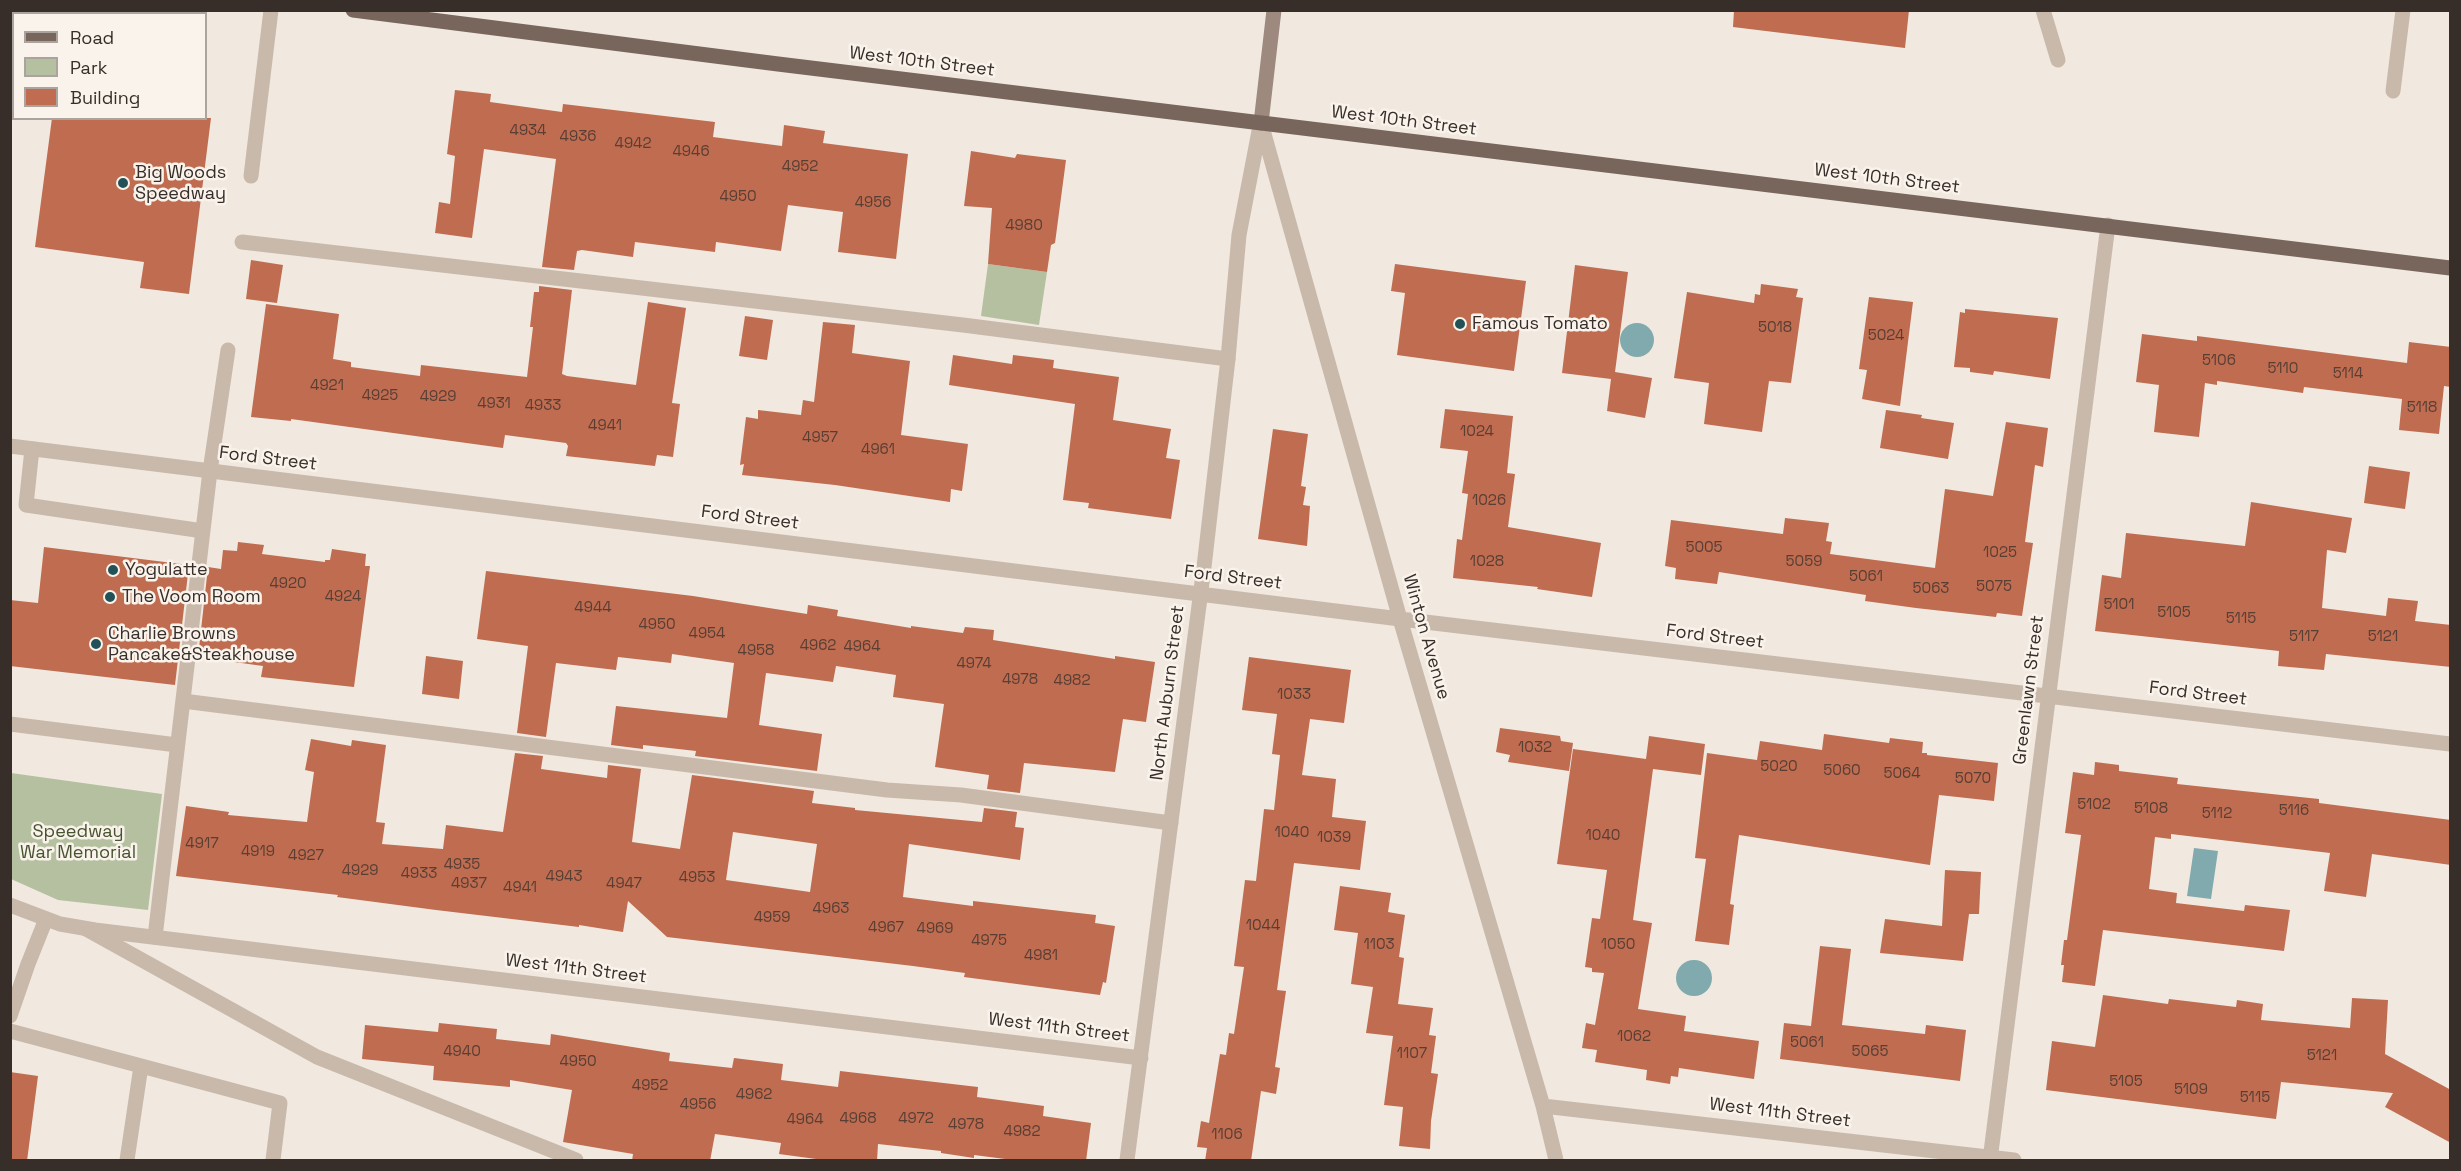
<!DOCTYPE html>
<style>
body{margin:0}
#map{position:relative;width:2461px;height:1171px;overflow:hidden;background:#f1e9df;font-family:"Space Grotesk",sans-serif}
canvas{display:block}
.frame{position:absolute;inset:0;border:12px solid #372e2a;pointer-events:none}
.legend{position:absolute;left:12px;top:12px;width:195px;height:108px;box-sizing:border-box;background:#f9f3eb;border:2px solid #aba49e;margin:0;padding:8px 10px;list-style:none;font-size:18px;color:#372e2a}
.legend li{display:flex;align-items:center;gap:12px;height:30px}
.legend b{width:30px;border:2px solid #aba49e}
</style>
<div id="map">
<canvas width="2461" height="1171"></canvas>
<div class="frame"></div>
<ul class="legend">
<li><b style="height:8px;background:#78665c"></b>Road</li>
<li><b style="height:16px;background:#b5c0a0"></b>Park</li>
<li><b style="height:16px;background:#bf6c50"></b>Building</li>
</ul>
</div>
<script>
const context = document.querySelector('canvas').getContext('2d');
context.lineJoin = 'round';
function fillPath(path, color) {
  context.fillStyle = color;
  context.fill(path, 'evenodd');
}
function shape(rows) {
  const path = new Path2D();
  for (const r of rows) {
    if (r.length === 3) {
      path.moveTo(r[0] + r[2], r[1]);
      path.arc(r[0], r[1], r[2], 0, 2 * Math.PI);
      continue;
    }
    path.moveTo(r[0], r[1]);
    for (let i = 2; i < r.length; i += 2) path.lineTo(r[i], r[i + 1]);
  }
  return path;
}
function stroke(path, color, width, dash) {
  context.strokeStyle = color;
  context.lineWidth = width;
  context.lineCap = dash ? 'butt' : 'round';
  context.setLineDash(dash || []);
  context.stroke(path);
}
function label(font, color, halo, rows, align = 'center') {
  context.font = font + ' "Space Grotesk",sans-serif';
  context.lineWidth = 5;
  context.setLineDash([]);
  context.textBaseline = 'middle';
  context.strokeStyle = halo;
  context.fillStyle = color;
  for (const [text, x, y, turn = 0] of rows) {
    context.save();
    context.translate(x, y);
    context.rotate((+turn || 0) * Math.PI / 180);
    context.textAlign = isNaN(turn) ? turn : align;
    if (halo) context.strokeText(text, 0, 0);
    context.fillText(text, 0, 0);
    context.restore();
  }
}
fillPath(shape([
 [988,264,1047,272,1039,325,981,316],
 [11,773,162,794,148,910,58,900,11,879]
]), '#b5c0a0');
fillPath(shape([
 [1637,340,17],
 [2194,848,2218,851,2211,899,2187,896],
 [1694,978,18]
]), '#80aaad');
fillPath(shape([
 [1734,10,1909,10,1905,48,1733,27],
 [455,90,491,94,490,102,562,112,563,104,715,122,713,137,782,146,784,125,825,131,823,143,908,154,896,259,838,252,843,212,788,205,781,251,716,242,715,252,635,242,633,257,582,250,577,251,574,270,542,267,556,159,484,149,472,238,435,233,439,202,450,204,455,156,447,154],
 [52,118,211,118,189,294,140,288,144,262,35,247],
 [971,151,1015,158,1017,154,1066,160,1055,243,1051,245,1047,272,988,264,992,208,964,206],
 [251,260,283,265,277,303,246,299],
 [1395,264,1526,281,1514,371,1397,355,1405,293,1391,291],
 [1575,265,1628,272,1615,372,1652,378,1645,418,1607,411,1611,379,1562,373],
 [1761,284,1798,289,1796,297,1803,298,1791,383,1769,381,1762,432,1704,424,1709,383,1674,378,1687,292,1754,303,1755,294,1760,295],
 [539,286,572,290,562,374,567,376,636,385,648,302,686,308,672,403,680,404,673,457,657,455,655,466,566,456,568,446,566,443,505,435,503,448,291,419,291,421,251,417,266,304,339,314,333,359,351,362,351,367,420,376,421,365,527,377,533,327,530,327,534,292,539,292],
 [1869,297,1913,302,1900,406,1862,399,1867,370,1859,369],
 [1965,309,2058,318,2050,379,1994,371,1993,375,1970,372,1970,368,1954,367,1960,312,1965,313],
 [745,316,773,320,767,360,739,356],
 [823,322,855,325,852,353,910,361,901,435,968,444,962,491,951,489,950,502,835,485,742,475,744,464,740,465,746,417,758,419,758,410,801,415,803,400,814,402],
 [2142,334,2197,341,2197,336,2407,363,2409,342,2451,347,2451,387,2444,386,2439,434,2399,430,2402,399,2304,387,2303,393,2217,381,2217,385,2205,383,2199,437,2154,432,2159,385,2136,382],
 [953,355,1012,364,1013,355,1054,360,1053,368,1119,377,1113,420,1171,429,1166,458,1180,460,1171,519,1088,508,1089,503,1063,500,1075,404,949,385],
 [1445,409,1513,416,1507,473,1515,474,1508,527,1601,543,1592,597,1537,589,1538,587,1453,578,1457,539,1462,540,1468,494,1462,493,1468,451,1440,448],
 [1886,410,1922,415,1921,418,1954,423,1948,459,1880,448],
 [2006,422,2048,428,2043,467,2035,465,2025,542,2033,543,2022,616,1997,613,1996,617,1916,608,1865,601,1866,595,1719,572,1717,584,1675,579,1676,568,1665,566,1671,520,1783,534,1785,518,1829,523,1826,541,1832,542,1830,554,1935,568,1945,489,1993,496],
 [1273,429,1308,434,1301,486,1306,487,1303,505,1310,506,1307,546,1258,539],
 [2369,466,2410,472,2405,509,2364,503],
 [2251,502,2352,518,2346,553,2327,550,2322,608,2386,616,2388,598,2418,601,2415,621,2451,625,2451,667,2326,654,2324,670,2278,666,2279,651,2095,631,2102,575,2121,578,2126,533,2245,546],
 [238,542,264,545,262,554,325,562,325,560,330,560,332,549,366,554,365,566,370,566,354,687,261,677,263,666,198,657,208,567,221,569,223,550,237,551],
 [44,547,189,565,175,685,10,666,10,600,38,603],
 [486,571,693,596,807,614,808,605,838,610,837,616,911,628,911,626,963,633,965,627,994,630,993,640,1115,659,1115,656,1155,662,1146,722,1123,719,1115,772,1024,763,1020,793,987,789,989,775,935,767,944,704,893,697,896,675,836,666,833,682,766,673,759,725,822,734,817,771,695,756,696,751,643,745,643,749,611,745,616,706,727,718,734,663,672,654,671,663,618,657,616,670,556,663,546,737,517,733,528,646,477,639],
 [426,656,463,661,459,699,422,694],
 [1249,657,1351,670,1344,723,1310,719,1302,775,1336,779,1332,817,1366,821,1360,870,1294,863,1277,990,1286,991,1275,1067,1280,1068,1276,1094,1261,1091,1251,1161,1205,1161,1207,1148,1197,1147,1201,1121,1209,1123,1220,1054,1226,1055,1229,1033,1234,1034,1244,967,1234,966,1245,880,1256,881,1264,809,1274,810,1280,755,1272,754,1277,714,1242,710],
 [1500,728,1560,736,1561,741,1573,743,1569,771,1508,762,1510,755,1496,752],
 [1824,734,1889,743,1890,738,1923,742,1922,753,1927,753,1927,755,1998,763,1994,801,1939,795,1930,865,1739,835,1730,904,1734,905,1729,945,1695,941,1706,859,1695,858,1707,753,1757,760,1760,741,1822,750],
 [1649,736,1705,744,1701,775,1653,769,1633,920,1652,923,1638,1009,1686,1016,1684,1031,1759,1041,1754,1079,1679,1068,1678,1077,1671,1076,1670,1084,1646,1080,1647,1070,1595,1062,1597,1050,1582,1048,1586,1023,1595,1025,1604,973,1592,972,1592,968,1585,967,1592,918,1600,919,1607,870,1557,864,1573,749,1646,759],
 [311,739,351,746,352,740,386,745,376,822,385,823,382,844,443,849,446,825,503,832,515,753,543,756,541,769,607,778,608,765,641,769,632,842,680,849,692,775,814,791,812,803,855,808,855,810,982,822,984,808,1017,812,1015,827,1024,828,1020,860,909,844,903,897,973,906,973,901,1096,915,1095,923,1115,926,1106,983,1103,982,1100,995,964,977,965,973,913,966,667,937,628,901,623,932,579,925,579,927,436,910,337,897,338,895,176,876,186,806,229,812,228,815,307,822,314,772,305,770],
 [733,832,817,844,810,892,726,880],
 [2095,762,2119,765,2119,771,2178,778,2177,784,2319,799,2319,803,2451,820,2451,865,2372,854,2366,897,2324,891,2330,853,2171,834,2171,839,2155,837,2149,889,2177,893,2176,903,2244,911,2245,905,2290,910,2284,951,2103,930,2095,986,2062,982,2064,965,2061,965,2064,940,2067,940,2081,835,2065,833,2073,772,2094,775],
 [1945,870,1981,872,1979,914,1969,914,1963,961,1880,953,1885,919,1942,926],
 [1340,886,1391,893,1388,912,1405,915,1399,957,1404,958,1398,1004,1433,1008,1429,1035,1436,1036,1431,1073,1438,1074,1431,1121,1430,1149,1399,1146,1403,1107,1384,1105,1393,1036,1366,1033,1373,987,1351,984,1358,933,1334,930],
 [1820,946,1851,949,1842,1025,1925,1034,1926,1025,1966,1030,1960,1081,1780,1059,1784,1023,1811,1026],
 [2103,995,2168,1004,2169,999,2236,1007,2237,1000,2263,1004,2261,1020,2350,1028,2352,998,2388,1000,2385,1054,2451,1090,2451,1143,2385,1107,2393,1093,2281,1082,2276,1119,2046,1090,2052,1041,2095,1047],
 [439,1023,497,1029,496,1039,550,1045,551,1034,670,1053,669,1061,732,1068,734,1058,783,1064,781,1080,838,1087,840,1071,978,1087,977,1097,1044,1106,1043,1116,1091,1123,1086,1161,1021,1161,974,1155,974,1158,941,1153,941,1151,878,1144,877,1161,831,1161,779,1154,781,1143,715,1134,710,1161,632,1161,633,1154,563,1142,572,1090,510,1080,510,1087,433,1080,434,1066,362,1059,365,1025,438,1032],
 [10,1072,38,1076,27,1161,10,1161]
]), '#bf6c50');
stroke(shape([
 [2043,10,2058,60],
 [2393,91,2403,10],
 [251,176,271,10],
 [242,242,963,325,1228,359],
 [32,449,26,505,203,531],
 [183,701,887,790,961,795,1171,823],
 [10,724,177,745],
 [86,929,317,1057,576,1160],
 [155,937,210,471,228,350],
 [10,1016,28,964,46,919],
 [10,1031,280,1103,273,1160],
 [127,1160,141,1066]
]), '#c9b9ab', 15);
stroke(shape([
 [1261,123,1400,619,1543,1106,1556,1160],
 [10,446,1400,619,2450,744],
 [10,905,60,924,95,930,1141,1058],
 [1543,1106,2014,1160],
 [1127,1160,1204,567,1228,359,1239,235,1260,126],
 [1990,1160,2108,225]
]), '#c9b9ab', 15);
stroke(shape([
 [1261,123,1274,10]
]), '#9d897d', 15);
stroke(shape([
 [353,10,778,64,2450,268]
]), '#78665c', 15);
for (const [x, y, r, color] of [
 [123,183,6,"#225257"],
 [1460,324,6,"#225257"],
 [113,570,6,"#225257"],
 [110,597,6,"#225257"],
 [96,644,6,"#225257"]
]) {
  const dot = new Path2D();
  dot.arc(x, y, r, 0, 2 * Math.PI);
  context.fillStyle = color;
  context.fill(dot);
  stroke(dot, '#f9f3eb', 2);
}
label('15px', '#593e34', null, [
 ["4934",528,131],
 ["4936",578,137],
 ["4942",633,144],
 ["4946",691,152],
 ["4952",800,167],
 ["4950",738,197],
 ["4956",873,203],
 ["4980",1024,226],
 ["5018",1775,328],
 ["5024",1886,336],
 ["5106",2219,361],
 ["5110",2283,369],
 ["5114",2348,374],
 ["4921",327,386],
 ["4925",380,396],
 ["4929",438,397],
 ["4931",494,404],
 ["4933",543,406],
 ["5118",2422,408],
 ["4941",605,426],
 ["1024",1477,432],
 ["4957",820,438],
 ["4961",878,450],
 ["1026",1489,501],
 ["5005",1704,548],
 ["1025",2000,553],
 ["1028",1487,562],
 ["5059",1804,562],
 ["5061",1866,577],
 ["4920",288,584],
 ["5075",1994,587],
 ["5063",1931,589],
 ["4924",343,597],
 ["5101",2119,605],
 ["4944",593,608],
 ["5105",2174,613],
 ["5115",2241,619],
 ["4950",657,625],
 ["4954",707,634],
 ["5117",2304,637],
 ["5121",2383,637],
 ["4962",818,646],
 ["4964",862,647],
 ["4958",756,651],
 ["4974",974,664],
 ["4978",1020,680],
 ["4982",1072,681],
 ["1033",1294,695],
 ["1032",1535,748],
 ["5020",1779,767],
 ["5060",1842,771],
 ["5064",1902,774],
 ["5070",1973,779],
 ["5102",2094,805],
 ["5108",2151,809],
 ["5116",2294,811],
 ["5112",2217,814],
 ["1040",1292,833],
 ["1040",1603,836],
 ["1039",1334,838],
 ["4917",202,844],
 ["4919",258,852],
 ["4927",306,856],
 ["4935",462,865],
 ["4929",360,871],
 ["4933",419,874],
 ["4943",564,877],
 ["4953",697,878],
 ["4937",469,884],
 ["4947",624,884],
 ["4941",520,888],
 ["4963",831,909],
 ["4959",772,918],
 ["1044",1263,926],
 ["4967",886,928],
 ["4969",935,929],
 ["4975",989,941],
 ["1103",1379,945],
 ["1050",1618,945],
 ["4981",1041,956],
 ["1062",1634,1037],
 ["5061",1807,1043],
 ["4940",462,1052],
 ["5065",1870,1052],
 ["1107",1412,1054],
 ["5121",2322,1056],
 ["4950",578,1062],
 ["5105",2126,1082],
 ["4952",650,1086],
 ["5109",2191,1090],
 ["4962",754,1095],
 ["5115",2255,1098],
 ["4956",698,1105],
 ["4968",858,1119],
 ["4972",916,1119],
 ["4964",805,1120],
 ["4978",966,1125],
 ["4982",1022,1132],
 ["1106",1227,1135]
]);
label('18px', '#372e2a', '#f9f3eb', [
 ["West 10th Street",922,62,7],
 ["West 10th Street",1404,121,7],
 ["West 10th Street",1887,179,7],
 ["Ford Street",268,459,7],
 ["Ford Street",750,518,7],
 ["Ford Street",1233,578,7],
 ["Winton Avenue",1426,637,74],
 ["Ford Street",1715,637,7],
 ["Greenlawn Street",2029,690,-83],
 ["North Auburn Street",1168,693,-83],
 ["Ford Street",2198,694,7],
 ["West 11th Street",576,969,7],
 ["West 11th Street",1059,1028,7],
 ["West 11th Street",1780,1113,7]
]);
label('18px', '#372e2a', '#f9f3eb', [
 ["Big Woods",135,173],
 ["Speedway",135,194],
 ["Famous Tomato",1472,324],
 ["Yogulatte",125,570],
 ["The Voom Room",122,597],
 ["Charlie Browns",108,634],
 ["Pancake&Steakhouse",108,655]
], 'left');
label('18px', '#46542f', '#f9f3eb', [
 ["Speedway",78,832],
 ["War Memorial",78,853]
]);
</script>
